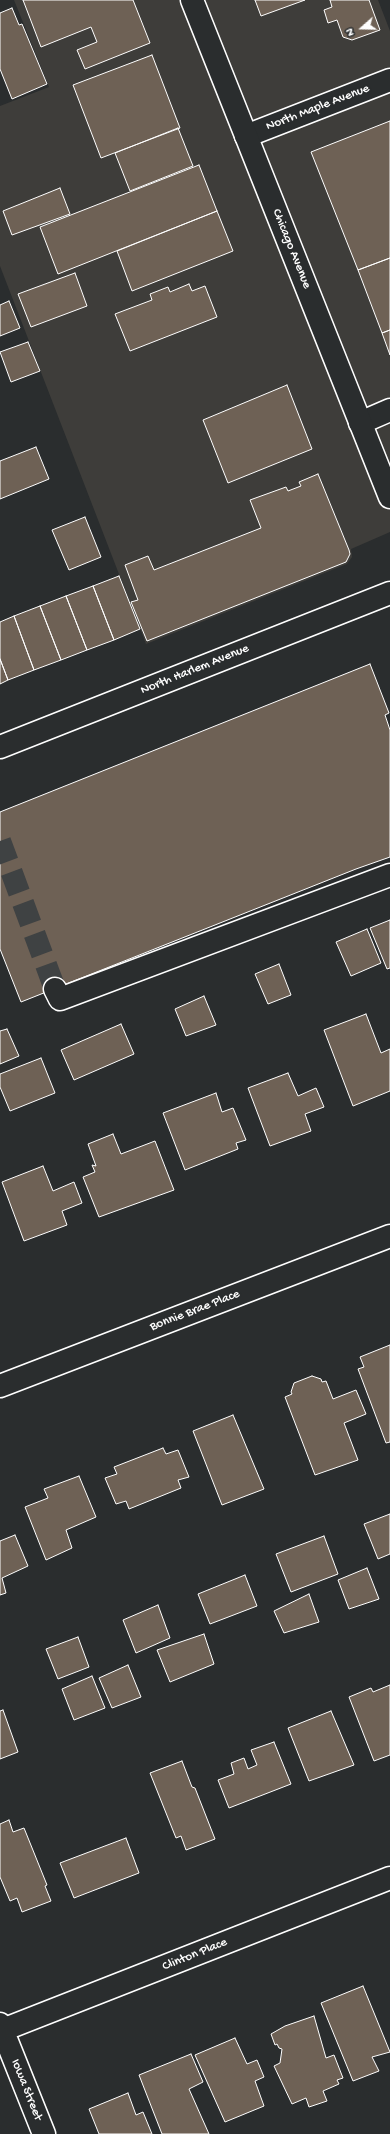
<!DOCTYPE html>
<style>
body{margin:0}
#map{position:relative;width:390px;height:2134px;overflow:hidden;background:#2a2d2e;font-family:"Gochi Hand",sans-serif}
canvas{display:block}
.north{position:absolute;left:342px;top:8px;width:40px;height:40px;-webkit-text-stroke:3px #2a2d2e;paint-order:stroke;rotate:250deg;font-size:11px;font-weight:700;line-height:16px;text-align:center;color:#fff}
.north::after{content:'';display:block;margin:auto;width:14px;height:18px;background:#fff;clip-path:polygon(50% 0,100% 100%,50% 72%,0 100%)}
</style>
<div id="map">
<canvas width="390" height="2134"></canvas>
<div class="north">N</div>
</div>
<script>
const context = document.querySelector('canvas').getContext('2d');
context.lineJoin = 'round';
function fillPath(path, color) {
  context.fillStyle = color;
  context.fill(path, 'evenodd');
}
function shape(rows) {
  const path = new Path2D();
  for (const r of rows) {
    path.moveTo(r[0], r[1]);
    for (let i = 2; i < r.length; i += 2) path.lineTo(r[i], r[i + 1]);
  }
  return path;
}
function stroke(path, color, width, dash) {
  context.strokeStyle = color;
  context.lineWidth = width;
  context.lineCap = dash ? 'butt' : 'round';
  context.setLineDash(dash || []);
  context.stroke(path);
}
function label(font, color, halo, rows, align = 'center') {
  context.font = font + ' "Gochi Hand",sans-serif';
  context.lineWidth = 3.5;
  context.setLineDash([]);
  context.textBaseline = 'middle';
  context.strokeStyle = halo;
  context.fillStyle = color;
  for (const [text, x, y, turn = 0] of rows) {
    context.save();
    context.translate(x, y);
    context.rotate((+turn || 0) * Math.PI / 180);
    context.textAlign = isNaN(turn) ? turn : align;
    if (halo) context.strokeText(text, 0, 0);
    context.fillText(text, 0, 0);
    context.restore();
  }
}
fillPath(shape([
 [14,0,378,0,390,31,390,532,351,549,352,557,347,564,146,644,0,266,0,106,49,87]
]), '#3e3d3a');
const building = shape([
 [23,0,133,0,150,43,85,69,77,50,97,42,91,27,41,47,23,0],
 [255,0,305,0,261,16,255,0],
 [330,0,369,0,380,30,352,40,343,37,337,20,328,23,324,10,332,7,330,0],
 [12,8,19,25,22,24,47,84,12,99,0,69,0,13,12,8],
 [152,55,180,128,101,158,73,85,152,55],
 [390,121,390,258,358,270,311,152,390,121],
 [178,128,193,166,130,191,115,153,178,128],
 [199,165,217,211,58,274,40,227,199,165],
 [60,188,70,214,12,235,3,211,60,188],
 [217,211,233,251,132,291,117,251,217,211],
 [390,258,390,330,382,333,358,270,390,258],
 [75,273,87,306,31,327,18,294,75,273],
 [189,284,192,291,205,286,217,317,130,351,115,314,152,300,150,294,168,287,170,292,189,284],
 [9,301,20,328,0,336,0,305,9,301],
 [390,330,390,355,382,333,390,330],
 [28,342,40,371,11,382,0,352,28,342],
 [287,385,312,449,228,483,203,420,287,385],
 [36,447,49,479,0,499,0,461,36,447],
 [318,474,349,550,350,554,346,562,147,641,131,602,138,600,125,565,148,556,154,570,261,528,250,500,286,487,288,491,301,486,299,482,318,474],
 [85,517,101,557,69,570,52,530,85,517],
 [119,576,140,629,114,640,93,586,119,576],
 [93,586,114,640,87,650,66,596,93,586],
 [66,596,87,650,61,660,40,606,66,596],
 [40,606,61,660,34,670,14,616,40,606],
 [14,616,34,670,8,680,0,659,0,622,14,616],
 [0,659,8,680,0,684,0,659],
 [370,664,389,713,385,715,390,730,390,857,356,869,21,1002,0,949,0,812,370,664],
 [390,920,390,968,387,969,370,928,390,920],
 [367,929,381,963,351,976,336,942,367,929],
 [279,964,291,995,268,1004,255,974,279,964],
 [204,996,216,1025,186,1036,175,1009,204,996],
 [366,1014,381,1053,390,1049,390,1091,353,1106,324,1030,366,1014],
 [121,1024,134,1054,74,1080,61,1050,121,1024],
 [7,1029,19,1056,0,1064,0,1031,7,1029],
 [41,1058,55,1093,10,1111,0,1087,0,1074,41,1058],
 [288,1073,298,1096,316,1088,324,1107,305,1114,311,1131,270,1146,248,1088,288,1073],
 [216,1093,222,1112,233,1108,246,1140,236,1143,238,1149,185,1170,163,1113,216,1093],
 [113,1134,121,1154,155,1141,174,1190,99,1217,83,1177,95,1172,92,1165,96,1166,88,1144,113,1134],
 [43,1166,53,1191,74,1182,82,1203,62,1211,67,1225,24,1241,2,1182,43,1166],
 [390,1345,390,1442,386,1443,358,1369,364,1367,360,1357,390,1345],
 [312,1376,321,1379,322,1382,326,1381,333,1399,356,1390,366,1414,344,1423,358,1460,315,1475,285,1397,292,1394,291,1392,294,1383,312,1376],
 [233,1415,264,1489,222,1505,193,1431,233,1415],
 [163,1448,166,1454,178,1450,189,1477,178,1480,181,1488,129,1509,126,1501,116,1504,105,1478,117,1474,114,1467,163,1448],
 [79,1476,96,1517,66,1530,72,1548,46,1560,25,1507,48,1498,44,1489,79,1476],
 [390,1514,390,1554,378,1559,364,1524,390,1514],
 [15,1535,28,1566,2,1578,6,1593,0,1595,0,1541,15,1535],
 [324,1536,338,1574,291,1592,276,1554,324,1536],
 [367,1568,379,1599,349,1609,338,1580,367,1568],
 [245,1575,257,1606,210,1624,198,1594,245,1575],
 [309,1594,319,1622,284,1633,274,1611,309,1594],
 [158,1605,170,1638,136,1653,123,1620,158,1605],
 [204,1634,214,1664,170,1682,157,1650,204,1634],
 [78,1637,89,1667,58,1679,46,1649,78,1637],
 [128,1665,141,1697,112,1708,99,1678,128,1665],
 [92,1676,105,1708,74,1720,62,1689,92,1676],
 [390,1685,390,1755,374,1761,349,1697,371,1688,373,1692,390,1685],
 [3,1710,18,1752,0,1759,0,1711,3,1710],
 [331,1711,354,1765,309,1781,288,1728,331,1711],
 [274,1742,291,1784,229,1808,218,1780,234,1774,231,1763,244,1758,248,1769,257,1765,251,1750,274,1742],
 [182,1761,192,1787,195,1788,215,1839,186,1850,181,1836,176,1838,150,1773,182,1761],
 [9,1820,13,1832,24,1828,47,1885,45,1886,51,1901,22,1912,17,1898,10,1901,0,1877,0,1824,9,1820],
 [126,1838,139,1873,74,1898,60,1863,126,1838],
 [363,1986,390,2052,372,2057,379,2071,353,2081,321,2003,363,1986],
 [314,2016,326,2058,334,2055,343,2078,337,2080,339,2084,323,2091,327,2101,309,2107,306,2098,292,2104,274,2066,280,2063,282,2049,279,2048,277,2044,275,2045,271,2034,285,2026,314,2016],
 [235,2038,247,2064,257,2060,264,2077,255,2081,264,2106,225,2122,195,2055,235,2038],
 [191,2054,203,2082,189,2089,209,2134,162,2134,139,2075,191,2054],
 [128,2093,136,2115,143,2112,152,2134,99,2134,89,2109,128,2093]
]);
fillPath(building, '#6e6155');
stroke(building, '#fff', 1);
stroke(shape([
 [0,841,55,989]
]), '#3f4243', 22, [22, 11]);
const minor = shape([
 [246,136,390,80],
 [360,423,390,410],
 [55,989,60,999,390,875],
 [0,1386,390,1236],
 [0,2024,44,2134],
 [0,2031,390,1878]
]);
const major = shape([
 [192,0,390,497],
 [0,747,390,593]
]);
stroke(minor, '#fff', 25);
stroke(major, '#fff', 25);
stroke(minor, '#2a2d2e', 22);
stroke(major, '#2a2d2e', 22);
label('13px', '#fff', '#2a2d2e', [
 ["North Maple Avenue",318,108,-21],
 ["Chicago Avenue",291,249,68],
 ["North Harlem Avenue",195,670,-22],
 ["Bonnie Brae Place",195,1311,-21],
 ["Clinton Place",195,1955,-22],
 ["Iowa Street",26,2090,68]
]);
</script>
